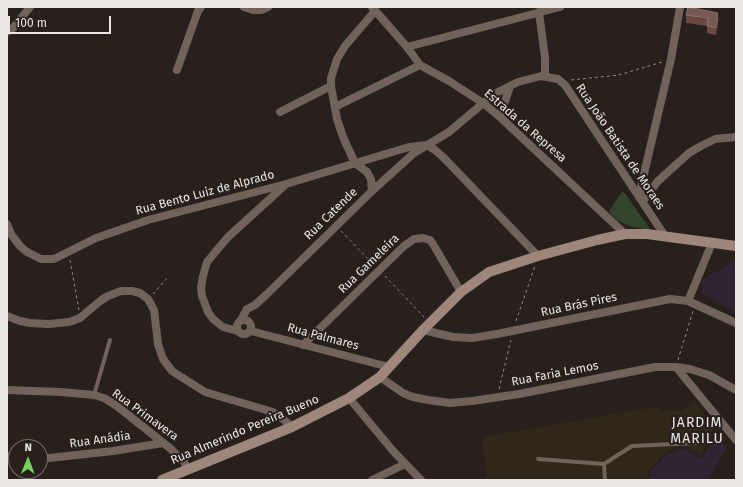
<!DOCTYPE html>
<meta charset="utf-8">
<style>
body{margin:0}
#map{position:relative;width:743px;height:487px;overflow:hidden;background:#27201b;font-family:"Fira Sans",sans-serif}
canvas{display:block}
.frame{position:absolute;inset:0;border:8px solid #ece7e4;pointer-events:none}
.north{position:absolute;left:8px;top:439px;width:40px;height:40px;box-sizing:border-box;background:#27201b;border:1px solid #76706b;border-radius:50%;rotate:1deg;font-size:11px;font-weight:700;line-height:16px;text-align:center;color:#ece7e4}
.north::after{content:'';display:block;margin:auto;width:14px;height:18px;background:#76d25a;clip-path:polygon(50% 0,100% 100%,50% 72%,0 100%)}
.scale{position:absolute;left:8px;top:16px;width:103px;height:18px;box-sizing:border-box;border:2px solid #ece7e4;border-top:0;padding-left:5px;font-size:12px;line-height:14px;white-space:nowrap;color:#ece7e4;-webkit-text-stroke:3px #27201b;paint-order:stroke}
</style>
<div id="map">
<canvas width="743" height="487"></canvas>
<div class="frame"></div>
<div class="north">N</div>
<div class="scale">100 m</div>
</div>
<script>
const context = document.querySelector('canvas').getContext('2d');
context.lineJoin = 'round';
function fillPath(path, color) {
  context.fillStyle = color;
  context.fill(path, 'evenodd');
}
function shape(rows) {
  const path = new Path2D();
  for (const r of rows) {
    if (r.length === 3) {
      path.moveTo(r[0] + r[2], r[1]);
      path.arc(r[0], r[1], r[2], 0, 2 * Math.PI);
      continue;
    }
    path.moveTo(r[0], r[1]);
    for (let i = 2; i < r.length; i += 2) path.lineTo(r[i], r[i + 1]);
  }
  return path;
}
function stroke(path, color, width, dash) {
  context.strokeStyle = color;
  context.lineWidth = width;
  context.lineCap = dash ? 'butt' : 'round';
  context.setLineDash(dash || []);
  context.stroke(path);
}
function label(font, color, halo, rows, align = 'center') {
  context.font = font + ' "Fira Sans",sans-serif';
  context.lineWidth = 4;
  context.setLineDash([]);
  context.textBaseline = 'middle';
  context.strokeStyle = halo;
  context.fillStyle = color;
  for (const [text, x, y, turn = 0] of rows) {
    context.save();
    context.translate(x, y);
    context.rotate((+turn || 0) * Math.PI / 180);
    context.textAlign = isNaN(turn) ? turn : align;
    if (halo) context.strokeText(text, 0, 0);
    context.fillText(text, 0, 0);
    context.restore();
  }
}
fillPath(shape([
 [695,400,713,430,701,456,687,447,681,446,676,447,663,454,648,472,648,480,487,480,482,437,660,406,661,411,681,411]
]), '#312718');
fillPath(shape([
 [736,260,736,314,701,292,702,280],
 [715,437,727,447,708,480,650,480,650,472,666,455,683,448,702,459]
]), '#302432');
fillPath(shape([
 [623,191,651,230,632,227,616,220,609,212,616,200]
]), '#32442b');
stroke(shape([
 [571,80,619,75,662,62],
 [341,231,374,265],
 [70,260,79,310],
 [385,276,424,317],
 [153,294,169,276],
 [516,321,535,266],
 [678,360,693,311],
 [499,389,511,340]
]), '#918b87', 1, [3, 3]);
stroke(shape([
 [94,395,110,340],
 [538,459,604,464,632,446,696,443],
 [604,464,605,480]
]), '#71625a', 4);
stroke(shape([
 [244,7,253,10,261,10,268,7],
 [372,7,407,47,420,65,449,81,483,103,500,117,625,234],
 [539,12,545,58,545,76],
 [7,32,13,28,30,7],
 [407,47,560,7],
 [177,70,198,11,201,7],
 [335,107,420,65],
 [280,112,331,86],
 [500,117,510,86],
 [372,191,371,179,367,172,355,163,343,137,337,119,331,86,331,78,337,59,345,46,375,11],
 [639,195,671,59,680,7],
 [643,201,658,181,689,153,701,146,715,139,736,137],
 [7,224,11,234,20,246,27,252,41,259,54,259,96,238,148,220,286,184,409,147,427,145,435,150,444,158,538,256],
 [688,301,712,243],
 [7,316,20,321,30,323,49,324,69,322,80,318,100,301,108,296,121,291,132,291,140,293,148,299,154,310,158,344,163,359,172,371,205,392,273,412,283,419,292,427],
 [244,327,7],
 [241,320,247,309,255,305,266,295,372,191,414,153,449,132,494,94,518,82,541,76,558,79,565,85,665,236],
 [423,330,453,337,472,338,497,334,670,299,688,301,736,323],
 [238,331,223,327,213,319,208,312,202,296,201,288,203,276,207,262,228,237,284,186],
 [251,331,389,367],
 [303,345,404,246,414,239,423,238,430,240,433,244,461,292],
 [676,367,736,440],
 [380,377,403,393,413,397,428,400,450,403,472,401,519,394,655,367,676,367,690,369,709,375,736,390],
 [7,390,61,392,94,395,104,398,117,406,171,449,184,462,188,469],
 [349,398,394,452,421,480],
 [7,456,16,459],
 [40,459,113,451,163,443],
 [372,480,405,464]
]), '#71625a', 8);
stroke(shape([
 [162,480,292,427,349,398,380,377,423,330,461,292,489,272,538,256,597,240,625,234,647,234,736,246]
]), '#9e867a', 10);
fillPath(shape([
 [718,13,718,26,716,35,707,33,707,26,686,23,686,15]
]), '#694842');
fillPath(shape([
 [718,13,718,26,716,35,717,17]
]), '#49312b');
const building = shape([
 [688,7,718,13,717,17,718,18,716,28,707,26,708,18,686,15,688,7]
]);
fillPath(building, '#775954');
stroke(building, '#896f6a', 1);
label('12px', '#ece7e4', '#27201b', [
 ["Estrada da Represa",525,126,41],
 ["Rua João Batista de Moraes",620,147,56],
 ["Rua Bento Luiz de Alprado",205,193,-15],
 ["Rua Catende",331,214,-44],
 ["Rua Gameleira",369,264,-44],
 ["Rua Brás Pires",579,305,-12],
 ["Rua Palmares",323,337,15],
 ["Rua Faria Lemos",555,374,-11],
 ["Rua Primavera",145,415,36],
 ["Rua Almerindo Pereira Bueno",245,430,-23],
 ["Rua Anádia",100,440,-8]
]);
context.letterSpacing = '1px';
label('14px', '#ece7e4', '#27201b', [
 ["JARDIM",697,423],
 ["MARILU",697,439]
]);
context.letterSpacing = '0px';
</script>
